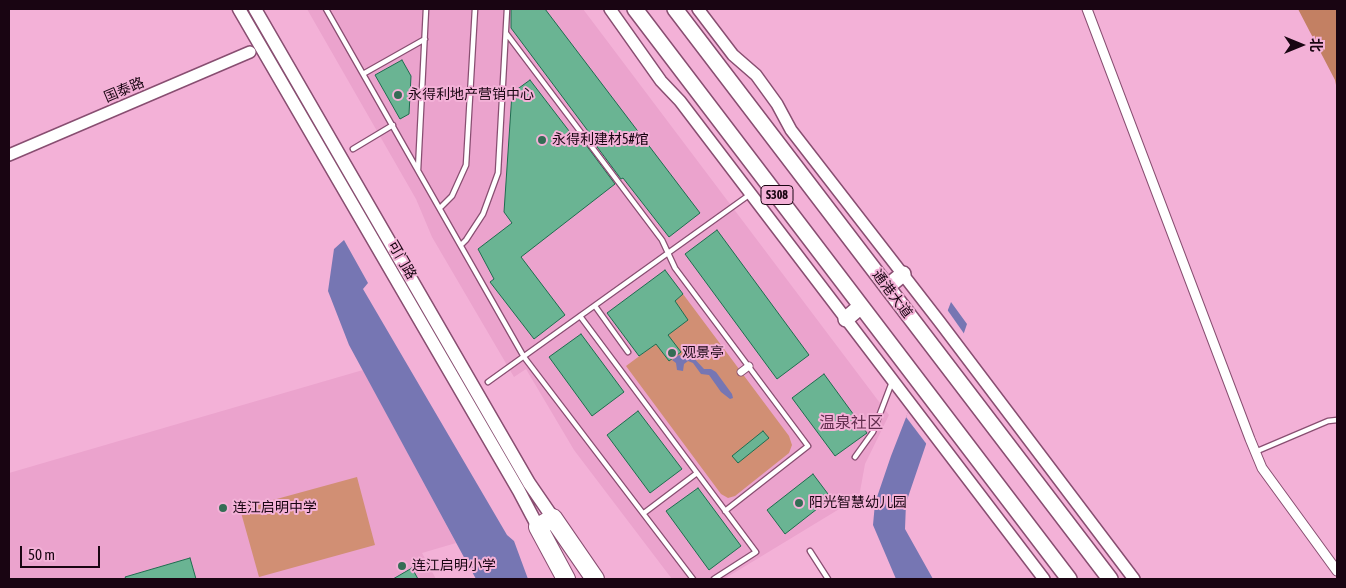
<!DOCTYPE html>
<meta charset="utf-8">
<style>
body{margin:0}
#map{position:relative;width:1346px;height:588px;overflow:hidden;background:#f3b1d7;font-family:"Asap Condensed","Noto Sans SC",sans-serif}
canvas{display:block}
.frame{position:absolute;inset:0;border:10px solid #190512;pointer-events:none}
.north{position:absolute;left:1276px;top:20px;width:50px;height:50px;-webkit-text-stroke:4px #f3b1d7;paint-order:stroke;rotate:90deg;font-size:14px;font-weight:700;line-height:20px;text-align:center;color:#190512}
.north::after{content:'';display:block;margin:auto;width:18px;height:22px;background:#190512;clip-path:polygon(50% 0,100% 100%,50% 72%,0 100%)}
.scale{position:absolute;left:20px;top:546px;width:80px;height:22px;box-sizing:border-box;border:2px solid #190512;border-top:0;padding-left:6px;font-size:15px;line-height:18px;white-space:nowrap;color:#190512;-webkit-text-stroke:4px #f3b1d7;paint-order:stroke}
</style>
<div id="map">
<canvas width="1346" height="588"></canvas>
<div class="frame"></div>
<div class="north">北</div>
<div class="scale">50 m</div>
</div>
<script>
const context = document.querySelector('canvas').getContext('2d');
context.lineJoin = 'round';
function fillPath(path, color) {
  context.fillStyle = color;
  context.fill(path, 'evenodd');
}
function shape(rows) {
  const path = new Path2D();
  for (const r of rows) {
    path.moveTo(r[0], r[1]);
    for (let i = 2; i < r.length; i += 2) path.lineTo(r[i], r[i + 1]);
  }
  return path;
}
function stroke(path, color, width, dash) {
  context.strokeStyle = color;
  context.lineWidth = width;
  context.lineCap = dash ? 'butt' : 'round';
  context.setLineDash(dash || []);
  context.stroke(path);
}
function label(font, color, halo, rows, align = 'center') {
  context.font = font + ' "Asap Condensed","Noto Sans SC",sans-serif';
  context.lineWidth = 4;
  context.setLineDash([]);
  context.textBaseline = 'middle';
  context.strokeStyle = halo;
  context.fillStyle = color;
  for (const [text, x, y, turn = 0] of rows) {
    context.save();
    context.translate(x, y);
    context.rotate((+turn || 0) * Math.PI / 180);
    context.textAlign = isNaN(turn) ? turn : align;
    if (halo) context.strokeText(text, 0, 0);
    context.fillText(text, 0, 0);
    context.restore();
  }
}
fillPath(shape([
 [307,9,583,9,889,415,865,464,859,497,724,579,672,579,574,450,526,369,514,377,432,237,416,199],
 [363,370,456,543,422,553,436,579,9,579,9,473]
]), '#eba3cd');
fillPath(shape([
 [683,294,789,436,792,445,789,453,735,496,728,498,721,494,626,366,688,320,675,301],
 [357,477,375,545,259,577,240,509]
]), '#d18f74');
fillPath(shape([
 [1298,9,1337,9,1337,90,1335,80]
]), '#c38063');
fillPath(shape([
 [344,240,368,283,363,289,507,535,514,541,528,579,476,579,466,561,349,345,328,291,334,249],
 [951,302,967,324,906,503,905,529,933,579,896,579,873,525,875,503,891,456],
 [679,355,682,357,686,355,691,355,704,369,711,369,716,372,732,394,733,398,730,399,721,392,709,375,701,374,693,363,688,361,684,364,683,371,677,370,676,363,672,360]
]), '#7676b3');
fillPath(shape([
 [946,308,965,335,928,446,906,417]
]), '#f3b1d7');
const building = shape([
 [511,9,545,9,700,213,669,237,623,178,621,179,589,136,591,135,511,28,511,9],
 [402,60,411,76,409,114,400,119,375,75,402,60],
 [530,80,579,144,583,141,615,184,521,257,565,315,534,339,490,282,494,279,478,249,512,223,504,212,512,93,530,80],
 [717,230,809,355,777,379,685,254,717,230],
 [665,270,683,294,675,301,688,320,668,335,681,352,669,361,656,344,639,356,607,313,665,270],
 [581,334,624,392,592,416,549,357,581,334],
 [824,374,867,433,835,456,792,398,824,374],
 [638,411,682,469,650,493,607,435,638,411],
 [763,431,769,438,738,463,732,456,763,431],
 [813,474,831,498,785,534,767,510,813,474],
 [698,488,741,546,709,570,666,511,698,488],
 [190,558,196,579,126,579,125,577,190,558],
 [412,568,418,579,393,579,412,568]
]);
fillPath(building, '#6ab493');
stroke(building, '#1e6d4f', 1);
const service = shape([
 [326,9,524,357,693,579],
 [506,33,662,240,675,268,808,446,725,511],
 [363,74,425,39],
 [353,149,393,125],
 [418,170,426,9],
 [440,208,452,196,466,165,475,9],
 [461,245,466,240,483,214,498,173,507,9],
 [595,306,628,352],
 [580,316,756,552,714,579],
 [488,382,749,195],
 [1255,452,1328,421,1337,420],
 [855,457,873,432,892,382],
 [644,513,697,473],
 [810,551,828,579]
]);
const pedestrian = shape([
 [741,372,749,366]
]);
const minor = shape([
 [1087,9,1250,439,1262,468,1337,571]
]);
const tertiary = shape([
 [610,9,661,81,680,101,1044,579],
 [698,9,733,55,756,75,777,104,791,130,939,321,1134,579],
 [9,155,250,52]
]);
const secondary = shape([
 [239,9,519,491,538,527],
 [255,9,529,483,553,518]
]);
const primary = shape([
 [635,9,1069,579],
 [675,9,1110,579],
 [887,287,903,274],
 [846,319,861,306]
]);
const motorway = shape([
 [566,579,538,527,553,518,595,579]
]);
stroke(service, '#884e71', 7);
stroke(pedestrian, '#884e71', 9);
stroke(minor, '#884e71', 11);
stroke(tertiary, '#884e71', 14);
stroke(secondary, '#884e71', 15);
stroke(primary, '#884e71', 18);
stroke(motorway, '#884e71', 20);
stroke(service, '#fff', 4.5);
stroke(pedestrian, '#fff', 7);
stroke(minor, '#fff', 9);
stroke(tertiary, '#fff', 11);
stroke(secondary, '#fff', 12);
stroke(primary, '#fff', 15);
stroke(motorway, '#fff', 18);
for (const [x, y, r, color] of [
 [398,95,5,"#346d55"],
 [542,140,5,"#346d55"],
 [672,353,5,"#346d55"],
 [799,503,5,"#346d55"],
 [223,508,5,"#346d55"],
 [402,566,5,"#346d55"]
]) {
  const dot = new Path2D();
  dot.arc(x, y, r, 0, 2 * Math.PI);
  context.fillStyle = color;
  context.fill(dot);
  stroke(dot, '#f3b1d7', 2);
}
for (const [x, y, w] of [
 [777,195,32]
]) {
  const box = new Path2D();
  box.roundRect(x - w / 2, y - 9.5, w, 19, 4);
  context.fillStyle = '#f3b1d7';
  context.fill(box);
  stroke(box, '#190512', 1);
}
label('bold 12px', '#190512', null, [
 ["S308",777,195]
]);
label('14px', '#190512', '#f3b1d7', [
 ["国泰路",124,90,-23],
 ["可门路",402,260,60],
 ["通港大道",892,294,53]
]);
label('14px', '#190512', '#f3b1d7', [
 ["永得利地产营销中心",408,95],
 ["永得利建材5#馆",552,140],
 ["观景亭",682,353],
 ["阳光智慧幼儿园",809,503],
 ["连江启明中学",233,508],
 ["连江启明小学",412,566]
], 'left');
label('16px', '#622d4e', '#f3b1d7', [
 ["温泉社区",851,423]
]);
</script>
